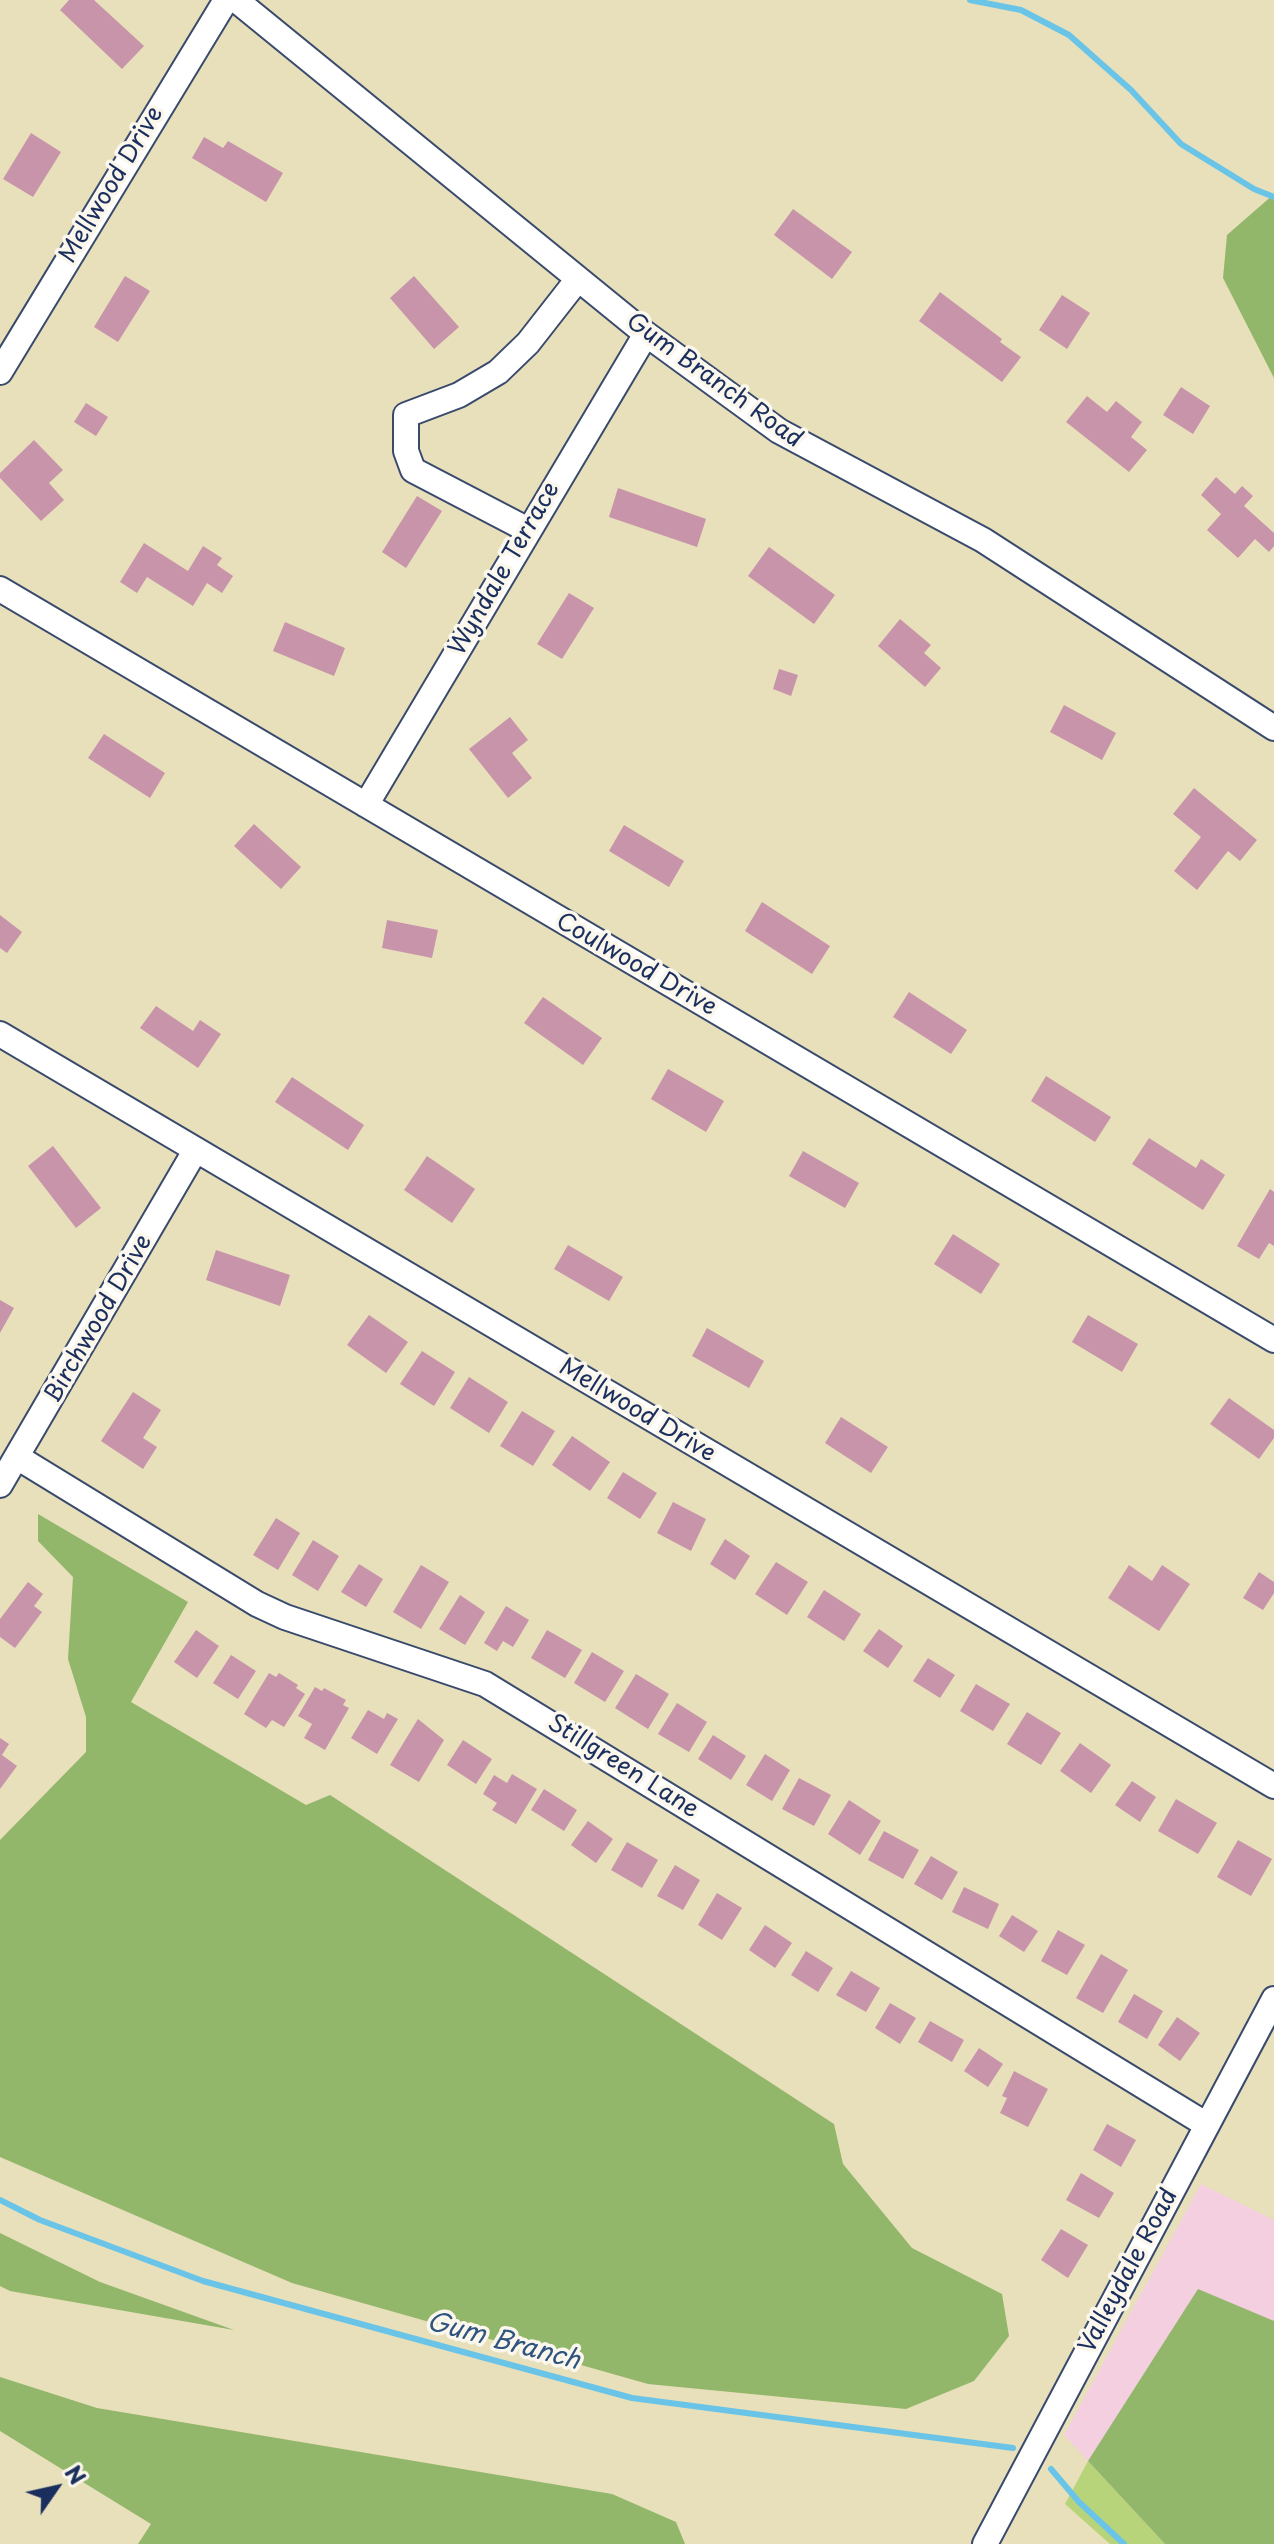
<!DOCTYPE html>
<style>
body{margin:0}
#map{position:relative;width:1274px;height:2544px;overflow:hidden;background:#e7e0bb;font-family:"Playpen Sans",sans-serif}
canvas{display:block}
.north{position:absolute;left:16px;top:2448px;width:80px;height:80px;-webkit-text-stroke:6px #fbf7ec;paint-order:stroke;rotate:56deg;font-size:22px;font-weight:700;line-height:32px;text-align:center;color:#1b2f5e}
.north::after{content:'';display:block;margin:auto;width:28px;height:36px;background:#1b2f5e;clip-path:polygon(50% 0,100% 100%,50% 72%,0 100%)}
</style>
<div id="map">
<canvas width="1274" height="2544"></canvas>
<div class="north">N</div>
</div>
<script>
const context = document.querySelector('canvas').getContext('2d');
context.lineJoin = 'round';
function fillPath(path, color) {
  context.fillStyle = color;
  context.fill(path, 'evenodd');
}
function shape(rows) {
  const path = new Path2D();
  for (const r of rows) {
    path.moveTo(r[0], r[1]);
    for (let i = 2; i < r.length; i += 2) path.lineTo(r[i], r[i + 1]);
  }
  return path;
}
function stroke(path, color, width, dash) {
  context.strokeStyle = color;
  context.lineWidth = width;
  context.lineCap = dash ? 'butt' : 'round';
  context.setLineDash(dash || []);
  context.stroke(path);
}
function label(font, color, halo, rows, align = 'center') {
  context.font = font + ' "Playpen Sans",sans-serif';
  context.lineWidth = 7;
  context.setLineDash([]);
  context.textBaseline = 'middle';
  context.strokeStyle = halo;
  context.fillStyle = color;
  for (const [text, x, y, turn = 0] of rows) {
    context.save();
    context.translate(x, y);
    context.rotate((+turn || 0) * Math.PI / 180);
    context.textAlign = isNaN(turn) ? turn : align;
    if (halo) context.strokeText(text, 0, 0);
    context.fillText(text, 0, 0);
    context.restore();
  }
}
fillPath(shape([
 [1201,2184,1274,2220,1274,2544,1165,2544,1064,2435]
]), '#f3cfe0');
fillPath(shape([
 [1088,2461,1165,2544,1110,2544,1065,2504]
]), '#b8d47a');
fillPath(shape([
 [1274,194,1274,378,1223,278,1227,235],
 [38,1514,188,1602,131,1702,306,1805,330,1795,834,2124,843,2164,912,2248,1002,2294,1009,2336,974,2381,906,2409,648,2384,292,2283,0,2157,0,1840,86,1752,86,1717,68,1659,73,1577,38,1541],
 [0,2233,100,2282,234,2330,10,2291,0,2286],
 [1198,2289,1274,2321,1274,2544,1165,2544,1088,2461],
 [0,2377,97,2408,612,2494,676,2522,685,2544,138,2544,151,2524,0,2431]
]), '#92b66a');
stroke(shape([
 [970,0,1021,10,1069,35,1131,90,1181,144,1254,189,1274,197],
 [0,2200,40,2220,203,2281,632,2398,1013,2448],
 [1051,2469,1079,2502,1124,2544]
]), '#6ac4e7', 6);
fillPath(shape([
 [69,0,94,0,144,46,122,69,60,10],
 [31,133,61,152,33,197,3,179],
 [204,137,223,148,228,141,283,173,266,202,192,158],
 [793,209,852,252,832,279,774,235],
 [125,276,150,291,118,342,94,327],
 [414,276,459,327,434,349,390,298],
 [940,292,1002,339,1000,342,1021,357,1002,382,919,321],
 [1062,295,1090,313,1067,349,1039,330],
 [1181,387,1210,406,1193,434,1163,415],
 [1087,396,1107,412,1116,401,1142,422,1131,437,1147,450,1129,472,1066,422],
 [86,403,108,417,96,436,74,422],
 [34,440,63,470,49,483,64,500,41,521,0,478,0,473],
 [1216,477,1235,494,1242,486,1253,496,1244,506,1274,533,1274,546,1269,552,1255,539,1238,558,1207,530,1221,514,1201,495],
 [618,488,706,519,697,547,609,517],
 [417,496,442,511,406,568,382,552],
 [144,543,188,571,203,546,222,558,217,565,233,576,222,593,207,583,193,606,147,577,137,593,120,582],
 [769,547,835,595,814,624,748,576],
 [569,593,594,608,562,659,537,644],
 [900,619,931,645,924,653,941,668,925,687,878,646],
 [285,622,345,648,334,676,273,651],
 [779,669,798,675,791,696,773,689],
 [1064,705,1116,733,1102,760,1050,732],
 [510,717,528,740,512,753,532,778,508,798,469,749],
 [104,734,165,773,150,798,88,758],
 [1194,788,1257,840,1240,861,1228,851,1197,890,1174,871,1201,837,1173,814],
 [254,824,301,867,281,889,234,846],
 [624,825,684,861,669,887,609,851],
 [762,902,830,946,812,974,745,931],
 [0,915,22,932,7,953,0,948],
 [387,920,438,930,432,958,382,948],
 [909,992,967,1030,951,1054,893,1017],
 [543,997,602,1038,583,1065,524,1023],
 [156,1006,193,1031,200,1020,221,1034,198,1068,140,1028],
 [668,1069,724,1101,706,1132,651,1099],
 [1046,1076,1111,1117,1095,1142,1031,1101],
 [292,1077,364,1125,348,1150,275,1102],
 [1149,1138,1196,1168,1201,1159,1225,1175,1203,1210,1132,1164],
 [53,1146,101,1208,76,1228,28,1166],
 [803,1151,859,1183,845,1208,789,1176],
 [427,1156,475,1189,452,1223,404,1190],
 [1270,1189,1274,1192,1274,1246,1269,1243,1259,1259,1237,1246],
 [953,1234,1000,1264,981,1294,934,1264],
 [568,1245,623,1277,609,1301,554,1269],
 [216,1250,290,1275,280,1306,206,1280],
 [0,1300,14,1308,0,1333],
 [369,1315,408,1342,386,1373,347,1345],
 [1088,1315,1138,1344,1122,1372,1072,1342],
 [707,1328,764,1361,749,1388,692,1356],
 [422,1351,455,1372,434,1406,400,1384],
 [469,1377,508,1402,489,1433,450,1408],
 [133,1392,161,1410,143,1438,157,1447,143,1469,101,1441],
 [1229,1398,1274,1430,1274,1438,1259,1459,1210,1424],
 [522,1411,555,1431,533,1466,500,1446],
 [841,1417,888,1447,871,1473,825,1443],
 [572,1436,610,1462,590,1491,552,1465],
 [623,1472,657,1493,640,1519,607,1498],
 [673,1502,706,1519,691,1551,657,1533],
 [276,1518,300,1533,278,1570,253,1555],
 [725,1539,750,1556,735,1580,710,1564],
 [313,1540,339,1556,318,1591,292,1575],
 [776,1562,808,1582,787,1615,755,1594],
 [359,1564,383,1579,366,1607,341,1592],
 [421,1565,449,1582,421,1629,393,1612],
 [1129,1565,1152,1581,1162,1565,1190,1584,1159,1631,1108,1598],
 [1259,1572,1274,1582,1274,1593,1263,1610,1243,1598],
 [28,1582,43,1594,34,1606,42,1612,15,1648,0,1637,0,1619],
 [824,1590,861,1614,844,1641,807,1617],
 [460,1595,485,1612,465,1645,439,1629],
 [506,1606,529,1620,513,1647,503,1641,497,1651,484,1643],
 [879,1629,903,1646,888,1668,863,1651],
 [196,1630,219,1646,197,1678,174,1662],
 [547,1630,582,1650,565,1678,531,1658],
 [592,1652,624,1671,605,1702,574,1683],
 [231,1655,256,1671,238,1699,213,1683],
 [928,1658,955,1675,940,1698,913,1681],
 [269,1673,276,1677,279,1673,298,1685,296,1688,305,1694,284,1727,272,1720,266,1728,244,1714],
 [636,1674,669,1694,648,1729,615,1708],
 [976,1684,1010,1704,993,1731,960,1711],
 [315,1687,322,1691,324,1688,346,1700,343,1705,349,1708,325,1750,304,1738,312,1724,298,1716],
 [677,1703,707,1722,689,1752,658,1734],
 [368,1710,384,1719,387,1713,398,1719,377,1754,351,1738],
 [1027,1712,1061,1733,1041,1765,1007,1744],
 [418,1719,444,1740,419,1782,390,1765],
 [713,1735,746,1756,731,1780,698,1759],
 [0,1738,9,1744,2,1755,17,1766,0,1789],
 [463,1740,492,1759,476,1784,447,1765],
 [1080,1743,1111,1765,1091,1793,1060,1771],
 [765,1754,790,1770,772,1801,746,1785],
 [512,1774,537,1789,516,1824,492,1810,497,1803,483,1794,494,1775,507,1783],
 [799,1778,831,1795,814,1826,782,1809],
 [1132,1781,1156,1797,1140,1822,1115,1805],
 [544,1789,577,1810,564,1831,531,1810],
 [1176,1799,1217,1823,1198,1854,1158,1831],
 [849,1800,881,1821,860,1855,828,1834],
 [588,1821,613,1839,596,1863,571,1845],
 [884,1831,919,1850,903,1879,868,1860],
 [1238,1840,1272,1859,1251,1896,1217,1877],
 [627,1842,658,1860,642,1888,611,1870],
 [931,1856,958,1872,942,1900,914,1884],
 [675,1865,700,1880,683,1910,657,1896],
 [964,1887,999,1904,988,1929,952,1912],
 [717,1893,742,1908,722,1940,698,1925],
 [1012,1915,1038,1931,1024,1952,999,1936],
 [765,1925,792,1943,775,1968,749,1950],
 [1058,1930,1085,1945,1067,1975,1041,1961],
 [806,1951,833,1968,818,1992,791,1975],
 [1101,1954,1128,1970,1103,2013,1076,1998],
 [851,1971,880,1988,866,2012,836,1995],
 [1134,1994,1163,2011,1147,2039,1118,2022],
 [890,2003,916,2018,900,2044,875,2028],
 [1177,2017,1200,2033,1180,2061,1158,2045],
 [930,2021,964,2040,952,2062,918,2042],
 [979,2048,1003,2064,988,2087,964,2071],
 [1014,2071,1048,2089,1028,2127,1000,2113,1007,2098,1002,2096],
 [1107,2124,1136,2140,1121,2167,1093,2150],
 [1081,2173,1114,2193,1099,2218,1066,2200],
 [1061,2229,1088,2245,1068,2278,1041,2260]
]), '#c894aa');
const minor = shape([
 [236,0,646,334,779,431,983,540,1274,728],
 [0,372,226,0],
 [528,530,413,470,406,451,406,415,459,395,498,372,528,343,578,279],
 [0,589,1274,1340],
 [366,805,646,334],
 [0,1034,1274,1786],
 [17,1457,257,1604,285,1617,485,1684,1207,2125],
 [0,1485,195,1151],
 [985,2544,1274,1999]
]);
stroke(minor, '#3a4a6c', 28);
stroke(minor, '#fff', 24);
label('24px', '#1b2f5e', '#fbf7ec', [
 ["Mellwood Drive",112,185,-59],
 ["Gum Branch Road",714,381,36],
 ["Wyndale Terrace",505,569,-60],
 ["Coulwood Drive",636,965,30],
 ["Birchwood Drive",99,1319,-60],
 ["Mellwood Drive",637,1411,31],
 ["Stillgreen Lane",623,1767,32],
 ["Valleydale Road",1129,2271,-62]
]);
label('italic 26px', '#2f5480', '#fbf7ec', [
 ["Gum Branch",503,2342,15]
]);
</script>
